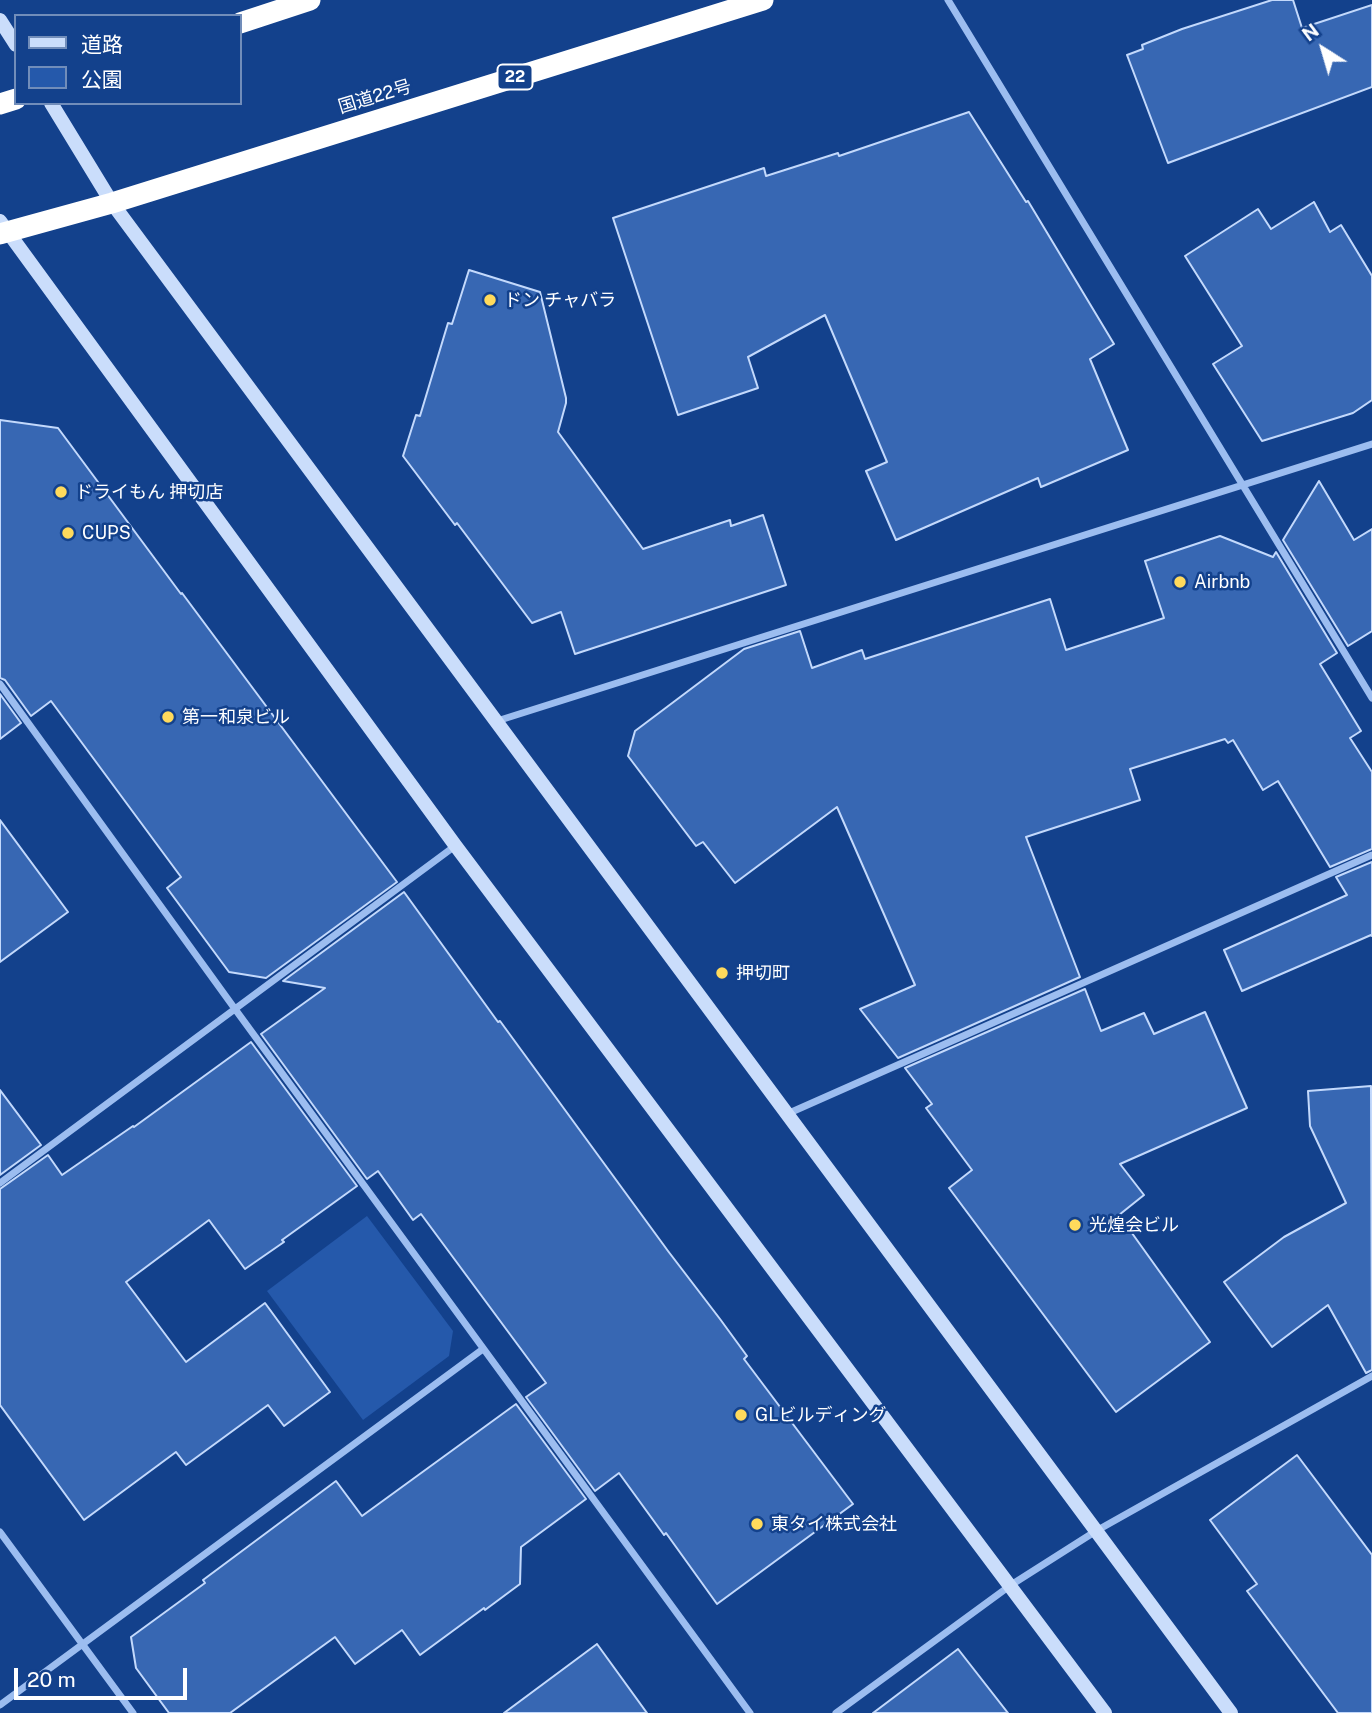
<!DOCTYPE html>
<meta charset="utf-8">
<style>
body{margin:0}
#map{position:relative;width:1372px;height:1713px;overflow:hidden;background:#13418c;font-family:"Public Sans","Noto Sans JP",sans-serif}
canvas{display:block}
.legend{position:absolute;left:14px;top:14px;width:228px;height:91px;box-sizing:border-box;background:#13418c;border:2px solid #718dba;margin:0;padding:9px 12px;list-style:none;font-size:21px;color:#fff}
.legend li{display:flex;align-items:center;gap:14px;height:35px}
.legend b{width:35px;border:2px solid #718dba}
.north{position:absolute;left:1288px;top:14px;width:70px;height:70px;-webkit-text-stroke:5px #13418c;paint-order:stroke;rotate:323deg;font-size:19px;font-weight:700;line-height:28px;text-align:center;color:#fff}
.north::after{content:'';display:block;margin:auto;width:24px;height:32px;background:#fff;clip-path:polygon(50% 0,100% 100%,50% 72%,0 100%)}
.scale{position:absolute;left:14px;top:1668px;width:173px;height:32px;box-sizing:border-box;border:4px solid #fff;border-top:0;padding-left:9px;font-size:21px;line-height:24px;white-space:nowrap;color:#fff;-webkit-text-stroke:5px #13418c;paint-order:stroke}
</style>
<div id="map">
<canvas width="1372" height="1713"></canvas>
<ul class="legend">
<li><b style="height:9px;background:#caddfb"></b>道路</li>
<li><b style="height:19px;background:#2559ab"></b>公園</li>
</ul>
<div class="north">N</div>
<div class="scale">20 m</div>
</div>
<script>
const context = document.querySelector('canvas').getContext('2d');
context.lineJoin = 'round';
function fillPath(path, color) {
  context.fillStyle = color;
  context.fill(path, 'evenodd');
}
function shape(rows) {
  const path = new Path2D();
  for (const r of rows) {
    path.moveTo(r[0], r[1]);
    for (let i = 2; i < r.length; i += 2) path.lineTo(r[i], r[i + 1]);
  }
  return path;
}
function stroke(path, color, width, dash) {
  context.strokeStyle = color;
  context.lineWidth = width;
  context.lineCap = dash ? 'butt' : 'round';
  context.setLineDash(dash || []);
  context.stroke(path);
}
function label(font, color, halo, rows, align = 'center') {
  context.font = font + ' "Public Sans","Noto Sans JP",sans-serif';
  context.lineWidth = 5;
  context.setLineDash([]);
  context.textBaseline = 'middle';
  context.strokeStyle = halo;
  context.fillStyle = color;
  for (const [text, x, y, turn = 0] of rows) {
    context.save();
    context.translate(x, y);
    context.rotate((+turn || 0) * Math.PI / 180);
    context.textAlign = isNaN(turn) ? turn : align;
    if (halo) context.strokeText(text, 0, 0);
    context.fillText(text, 0, 0);
    context.restore();
  }
}
fillPath(shape([
 [367,1216,453,1331,449,1356,363,1420,267,1291]
]), '#2559ab');
const building = shape([
 [1272,0,1293,0,1302,28,1372,5,1372,87,1168,163,1127,55,1143,49,1142,45,1182,29,1272,0],
 [969,112,1026,202,1028,201,1114,344,1090,359,1128,450,1041,487,1038,478,896,540,866,471,887,462,825,315,748,357,758,388,678,415,613,218,764,168,766,176,838,153,839,156,969,112],
 [1314,202,1330,232,1341,225,1372,276,1372,400,1353,413,1262,441,1213,364,1242,346,1185,256,1258,209,1271,229,1314,202],
 [469,270,540,292,566,398,566,403,558,432,643,549,730,520,731,526,763,515,786,585,575,654,561,612,532,623,457,523,455,525,403,456,416,415,420,416,448,323,452,324,469,270],
 [0,420,58,428,181,594,182,593,397,882,266,978,229,972,167,888,181,877,51,701,31,716,5,680,0,678,0,420],
 [1319,481,1354,540,1372,529,1372,631,1348,646,1283,540,1319,481],
 [1220,536,1273,557,1276,552,1337,653,1320,664,1361,731,1350,738,1372,772,1372,849,1330,867,1278,781,1263,790,1233,740,1228,743,1225,739,1130,769,1140,800,1026,837,1080,977,898,1058,860,1009,915,985,837,807,735,883,703,842,696,846,628,756,635,731,744,649,800,631,812,668,862,650,865,659,1050,599,1066,650,1164,618,1145,561,1220,536],
 [0,694,21,723,0,739,0,694],
 [0,820,68,912,0,962,0,820],
 [1372,862,1372,936,1371,935,1242,991,1224,950,1347,895,1336,877,1372,862],
 [404,892,498,1022,500,1021,668,1251,720,1319,747,1356,744,1359,853,1504,717,1604,666,1533,664,1535,619,1473,595,1491,526,1397,546,1383,421,1214,413,1220,378,1171,367,1179,261,1034,325,988,283,981,404,892],
 [1085,989,1101,1031,1144,1013,1154,1034,1205,1012,1247,1108,1120,1164,1144,1195,1119,1215,1210,1342,1116,1412,949,1188,972,1170,926,1108,932,1104,905,1068,1085,989],
 [251,1042,357,1186,282,1240,284,1242,245,1269,209,1220,126,1282,186,1362,265,1303,330,1392,284,1426,268,1405,186,1465,176,1452,84,1520,0,1405,0,1189,48,1155,62,1175,133,1126,134,1127,251,1042],
 [1371,1086,1372,1370,1366,1373,1328,1305,1272,1347,1224,1282,1284,1237,1346,1203,1310,1126,1308,1091,1371,1086],
 [0,1090,41,1145,0,1175,0,1090],
 [516,1404,586,1499,521,1547,520,1584,485,1610,484,1608,420,1655,402,1630,355,1664,335,1637,230,1713,169,1713,136,1668,131,1637,205,1583,203,1580,336,1481,362,1516,516,1404],
 [1297,1455,1372,1555,1372,1713,1338,1713,1247,1591,1257,1584,1210,1520,1297,1455],
 [597,1644,647,1713,504,1713,597,1644],
 [958,1649,1008,1713,873,1713,958,1649]
]);
fillPath(building, '#3767b3');
stroke(building, '#c3d9fc', 2);
stroke(shape([
 [948,0,1372,698],
 [0,684,235,1009,750,1713],
 [497,721,1372,444],
 [787,1114,1372,855],
 [0,1183,455,846],
 [0,1532,133,1713],
 [0,1705,483,1349],
 [836,1713,1011,1585,1096,1531,1372,1376]
]), '#9cbdf0', 7);
stroke(shape([
 [0,20,16,45],
 [51,103,112,203,1231,1713],
 [0,221,455,845,1105,1713]
]), '#caddfb', 14);
stroke(shape([
 [240,23,310,0],
 [0,104,16,99],
 [0,234,112,203,763,0]
]), '#fff', 21);
for (const [x, y, r, color] of [
 [490,300,7,"#ffda5c"],
 [61,492,7,"#ffda5c"],
 [68,533,7,"#ffda5c"],
 [1180,582,7,"#ffda5c"],
 [168,717,7,"#ffda5c"],
 [722,973,7,"#ffda5c"],
 [1075,1225,7,"#ffda5c"],
 [741,1415,7,"#ffda5c"],
 [757,1524,7,"#ffda5c"]
]) {
  const dot = new Path2D();
  dot.arc(x, y, r, 0, 2 * Math.PI);
  context.fillStyle = color;
  context.fill(dot);
  stroke(dot, '#13418c', 2.5);
}
for (const [x, y, w] of [
 [515,77,35]
]) {
  const box = new Path2D();
  box.roundRect(x - w / 2, y - 12.5, w, 25, 5);
  context.fillStyle = '#13418c';
  context.fill(box);
  stroke(box, '#fff', 2);
}
label('bold 16px', '#fff', null, [
 ["22",515,77]
]);
label('18px', '#fff', '#13418c', [
 ["国道22号",375,97,-17]
]);
label('18px', '#fff', '#13418c', [
 ["ドン チャバラ",504,300],
 ["ドライもん 押切店",75,492],
 ["CUPS",82,533],
 ["Airbnb",1194,582],
 ["第一和泉ビル",182,717],
 ["押切町",736,973],
 ["光煌会ビル",1089,1225],
 ["GLビルディング",755,1415],
 ["東タイ株式会社",771,1524]
], 'left');
</script>
